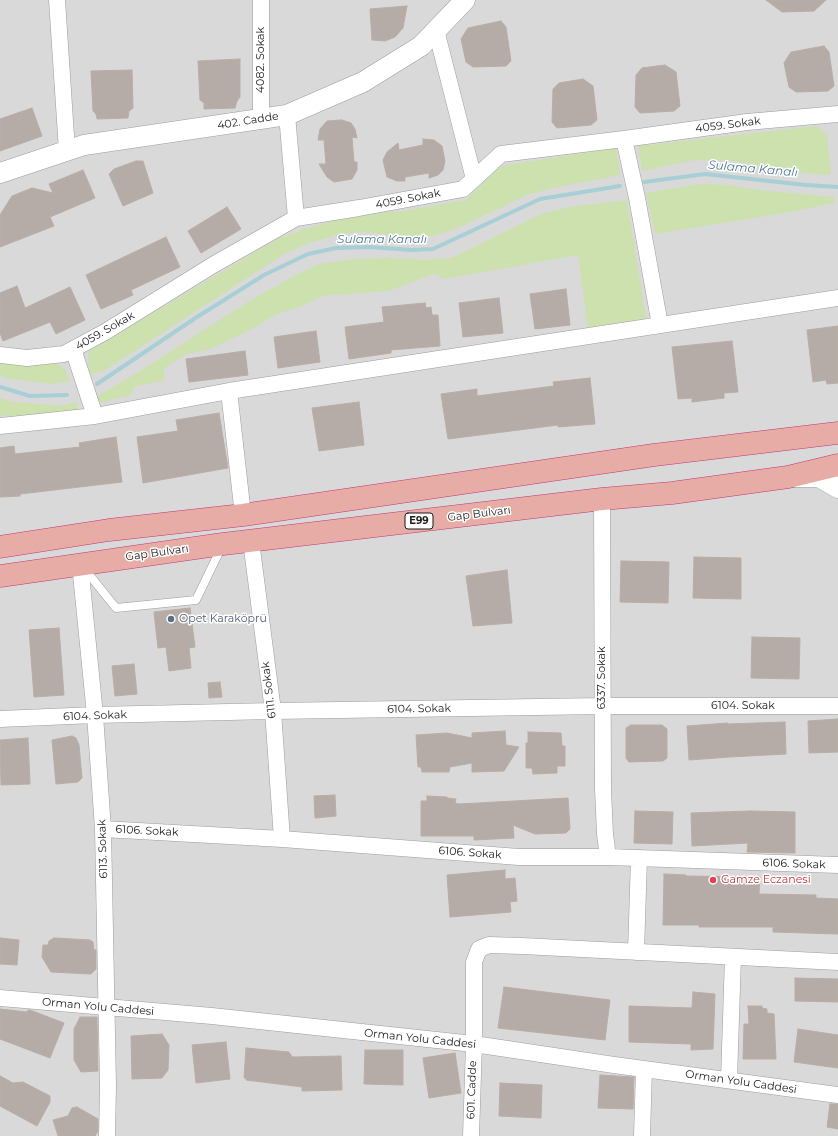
<!DOCTYPE html>
<meta charset="utf-8">
<style>
body{margin:0}
canvas{display:block;background:#ece8e2}
</style>
<canvas width="838" height="1136"></canvas>
<script>
const context = document.querySelector('canvas').getContext('2d');
context.lineJoin = 'round';
function fillPath(path, color) {
  context.fillStyle = color;
  context.fill(path, 'evenodd');
}
function shape(rows) {
  const path = new Path2D();
  for (const r of rows) {
    path.moveTo(r[0], r[1]);
    for (let i = 2; i < r.length; i += 2) path.lineTo(r[i], r[i + 1]);
  }
  return path;
}
function stroke(path, color, width, dash) {
  context.strokeStyle = color;
  context.lineWidth = width;
  context.lineCap = dash ? 'butt' : 'round';
  context.setLineDash(dash || []);
  context.stroke(path);
}
function label(font, color, halo, rows, align = 'center') {
  context.font = font + ' Montserrat,sans-serif';
  context.lineWidth = 3;
  context.setLineDash([]);
  context.textBaseline = 'middle';
  context.strokeStyle = halo;
  context.fillStyle = color;
  for (const [text, x, y, turn = 0] of rows) {
    context.save();
    context.translate(x, y);
    context.rotate((+turn || 0) * Math.PI / 180);
    context.textAlign = isNaN(turn) ? turn : align;
    if (halo) context.strokeText(text, 0, 0);
    context.fillText(text, 0, 0);
    context.restore();
  }
}
fillPath(shape([
 [0,0,838,0,838,1136,0,1136]
]), '#d9d9d9');
fillPath(shape([
 [816,126,827,135,831,175,787,172,734,161,694,160,642,171,638,146],
 [616,148,620,175,553,188,527,195,458,228,433,236,395,236,364,232,341,234,309,243,284,254,105,370,90,374,88,360,89,351,277,239,304,229,329,222,373,214,409,210,466,200,499,168,506,165],
 [699,184,729,185,759,190,833,197,835,203,779,214,655,234,646,193],
 [627,200,646,318,588,328,578,255,444,279,435,274,388,291,322,296,303,306,277,314,250,330,210,349,186,354,164,368,165,380,134,387,131,395,99,403,98,396,140,371,251,300,298,274,319,264,355,259,387,258,429,260,452,258,541,214,569,207],
 [0,361,37,364,57,364,64,368,70,381,50,384,5,378,0,375],
 [0,398,14,402,62,406,77,402,78,412,18,417,0,415]
]), '#cce1ad');
stroke(shape([
 [644,182,705,174,806,185,838,187],
 [97,384,197,317,264,275,308,254,336,248,369,247,412,250,433,249,540,199,620,186],
 [0,387,30,396,67,395]
]), '#a7cfd5', 4);
const building = shape([
 [766,0,826,0,814,11,782,12,766,0],
 [407,6,403,28,395,37,385,41,372,40,370,9,407,6],
 [501,21,506,27,511,61,506,66,473,67,466,62,461,39,468,28,501,21],
 [824,46,829,52,834,86,828,91,796,92,789,87,784,63,791,52,824,46],
 [240,59,240,97,237,101,235,108,204,109,204,103,200,100,198,61,240,59],
 [665,65,676,72,680,106,674,111,640,113,635,107,636,75,642,68,665,65],
 [132,70,133,108,129,111,128,118,97,119,96,114,93,111,91,71,132,70],
 [583,79,593,86,597,120,591,125,557,128,552,122,553,89,559,83,583,79],
 [32,108,42,136,0,151,0,119,32,108],
 [342,120,351,123,355,129,357,138,352,137,354,162,357,162,357,170,352,179,334,182,327,177,319,164,326,164,324,140,318,140,320,129,327,121,342,120],
 [423,139,434,140,442,146,445,161,443,170,438,175,429,178,429,173,405,177,405,181,397,181,387,177,383,160,387,152,398,143,399,150,423,145,423,139],
 [136,161,143,161,153,193,123,206,109,174,114,169,136,161],
 [83,170,95,198,50,217,54,226,0,247,0,215,12,196,32,188,53,193,49,184,83,170],
 [227,207,241,229,201,253,188,231,227,207],
 [166,237,180,267,131,290,133,295,101,309,86,275,166,237],
 [17,286,25,308,70,287,85,320,56,334,50,322,3,341,0,333,0,293,17,286],
 [566,289,570,325,535,329,530,294,566,289],
 [499,298,503,333,463,337,459,303,499,298],
 [425,303,426,308,431,307,432,315,438,315,440,346,391,350,391,353,349,359,345,327,384,322,382,307,425,303],
 [838,326,838,383,827,384,826,380,813,382,807,330,838,326],
 [316,331,320,362,278,368,274,337,316,331],
 [732,341,738,392,724,393,724,398,692,402,692,398,678,399,672,347,732,341],
 [245,351,248,375,189,382,186,359,245,351],
 [590,378,595,424,558,427,558,425,448,439,441,394,477,389,477,396,554,386,553,382,590,378],
 [359,402,364,445,319,451,312,408,359,402],
 [219,413,228,468,143,483,137,437,178,431,176,420,219,413],
 [116,437,122,482,20,494,20,496,0,497,0,448,14,446,15,454,80,447,79,443,116,437],
 [694,557,741,558,741,599,693,598,694,557],
 [621,561,669,562,668,603,620,602,621,561],
 [507,570,512,623,473,626,466,576,507,570],
 [190,608,195,647,189,648,191,668,169,671,166,647,158,648,154,612,190,608],
 [59,628,64,695,34,697,29,630,59,628],
 [752,637,800,638,799,679,751,678,752,637],
 [134,664,137,694,115,696,112,666,134,664],
 [220,682,222,697,209,698,208,683,220,682],
 [838,719,838,752,809,753,808,721,838,719],
 [785,722,786,754,730,757,689,760,687,726,728,723,728,724,785,722],
 [631,725,662,725,667,729,667,758,663,761,629,762,626,758,626,728,631,725],
 [505,731,506,745,519,747,504,771,472,772,472,763,450,767,449,772,422,772,421,767,418,767,416,735,447,733,472,738,472,733,505,731],
 [528,732,561,733,562,746,565,746,565,766,557,766,557,773,533,774,532,768,526,768,526,743,528,743,528,732],
 [72,736,76,738,79,745,82,778,78,782,56,784,52,740,72,736],
 [28,738,30,784,1,785,0,740,28,738],
 [335,795,336,816,315,818,314,796,335,795],
 [427,796,447,797,447,798,456,799,455,803,459,804,568,798,570,829,566,833,535,834,513,825,514,838,474,840,474,836,421,836,421,801,427,801,427,796],
 [635,811,673,812,672,844,634,843,635,811],
 [750,811,795,812,795,853,747,852,748,843,692,846,691,813,750,811],
 [505,870,505,879,515,878,517,901,510,902,511,912,450,917,447,875,505,870],
 [664,874,686,875,686,876,760,877,759,894,816,895,816,898,838,899,838,934,773,932,773,927,699,927,699,925,663,925,664,874],
 [0,938,19,940,17,965,0,964,0,938],
 [54,938,90,940,93,942,94,950,96,950,96,969,91,974,51,972,42,957,43,945,48,945,49,941,54,938],
 [795,978,838,979,838,1002,795,1001,795,978],
 [504,987,610,1000,605,1040,498,1028,504,987],
 [693,992,715,994,713,1049,691,1050,691,1044,629,1042,629,1006,692,1008,693,992],
 [748,1006,762,1006,762,1008,767,1009,767,1013,774,1014,776,1059,743,1059,744,1024,749,1024,748,1006],
 [0,1009,27,1012,28,1010,30,1010,64,1023,50,1058,0,1039,0,1009],
 [80,1017,97,1017,98,1071,81,1072,74,1060,74,1029,80,1017],
 [798,1029,838,1035,838,1068,794,1062,798,1029],
 [162,1034,169,1045,168,1070,162,1078,132,1079,131,1036,162,1034],
 [226,1042,230,1079,196,1083,192,1045,226,1042],
 [246,1048,289,1052,292,1057,341,1056,342,1090,302,1091,302,1087,246,1080,246,1078,244,1078,246,1048],
 [365,1050,403,1050,403,1085,364,1084,365,1050],
 [455,1053,461,1093,429,1098,423,1058,455,1053],
 [600,1075,634,1077,633,1109,598,1108,600,1075],
 [0,1076,13,1083,23,1082,50,1096,50,1102,37,1126,0,1106,0,1076],
 [500,1083,542,1085,541,1118,499,1116,500,1083],
 [830,1104,838,1104,838,1129,827,1127,830,1104],
 [77,1107,98,1119,98,1131,95,1136,58,1136,53,1120,68,1116,72,1108,77,1107]
]);
fillPath(building, '#b5aca8');
stroke(building, '#bbada6', 1);
const service = shape([
 [83,567,116,608,196,600,222,546]
]);
const minor = shape([
 [57,0,67,151],
 [436,30,474,179],
 [287,115,296,218],
 [261,120,261,0],
 [624,139,637,198,660,325],
 [73,349,95,416],
 [0,355,27,358,64,354,105,332,213,265,296,218,359,208,463,189,501,154,624,139,747,122,838,114],
 [229,391,243,515],
 [0,426,95,416,229,391,838,298],
 [602,499,603,789,605,834,608,857],
 [251,541,273,711,282,839],
 [80,564,95,715,103,829,108,1086,107,1136],
 [0,719,95,715,273,711,603,706,838,706],
 [103,829,282,839,519,857,608,857,838,865],
 [636,952,639,858],
 [0,998,212,1016,474,1044,614,1065,838,1095],
 [729,1080,733,957],
 [471,1136,474,1044,474,962,479,949,489,945,522,946,838,962],
 [642,1136,644,1069]
]);
const tertiary = shape([
 [0,173,84,145,287,115,363,82,421,46,465,0],
 [796,477,819,477,838,488]
]);
const trunk = shape([
 [0,547,109,530,243,515,654,455,838,433],
 [0,576,223,544,602,499,672,493,788,477,838,465]
]);
stroke(service, '#9c9c9c', 9);
stroke(minor, '#9c9c9c', 17);
stroke(tertiary, '#9c9c9c', 21);
stroke(trunk, '#c13876', 23);
stroke(service, '#fff', 8);
stroke(minor, '#fff', 16);
stroke(tertiary, '#fff', 20);
stroke(trunk, '#e6aca5', 22);
for (const [x, y, r, color] of [
 [171,619,4,"#5c6f8a"],
 [713,880,4,"#e0444e"]
]) {
  const dot = new Path2D();
  dot.arc(x, y, r, 0, 2 * Math.PI);
  context.fillStyle = color;
  context.fill(dot);
  stroke(dot, '#fff', 1.5);
}
for (const [x, y, w] of [
 [419,521,28]
]) {
  const box = new Path2D();
  box.roundRect(x - w / 2, y - 8, w, 16, 3);
  context.fillStyle = '#fff';
  context.fill(box);
  stroke(box, '#1b1b1b', 1);
}
label('bold 10px', '#1b1b1b', null, [
 ["E99",419,521]
]);
label('11px', '#1b1b1b', '#fff', [
 ["4082. Sokak",261,60,-90],
 ["402. Cadde",248,121,-9],
 ["4059. Sokak",728,125,-7],
 ["4059. Sokak",408,199,-11],
 ["4059. Sokak",105,331,-30],
 ["Gap Bulvarı",479,514,-7],
 ["Gap Bulvarı",157,553,-8],
 ["6337. Sokak",602,678,-90],
 ["6111. Sokak",269,690,-97],
 ["6104. Sokak",743,706],
 ["6104. Sokak",419,709,-1],
 ["6104. Sokak",95,716,-2],
 ["6106. Sokak",147,831,3],
 ["6113. Sokak",103,849,-92],
 ["6106. Sokak",470,853,4],
 ["6106. Sokak",794,864,2],
 ["Orman Yolu Caddesi",98,1007,5],
 ["Orman Yolu Caddesi",420,1039,6],
 ["Orman Yolu Caddesi",741,1082,8],
 ["601. Cadde",472,1090,-88]
]);
label('11px', '#4e5e75', '#fff', [
 ["Opet Karaköprü",179,619]
], 'left');
label('11px', '#be3a42', '#fff', [
 ["Gamze Eczanesi",721,880]
], 'left');
label('italic 12px', '#4d7791', '#fff', [
 ["Sulama Kanalı",753,169,5],
 ["Sulama Kanalı",382,239]
]);
</script>
